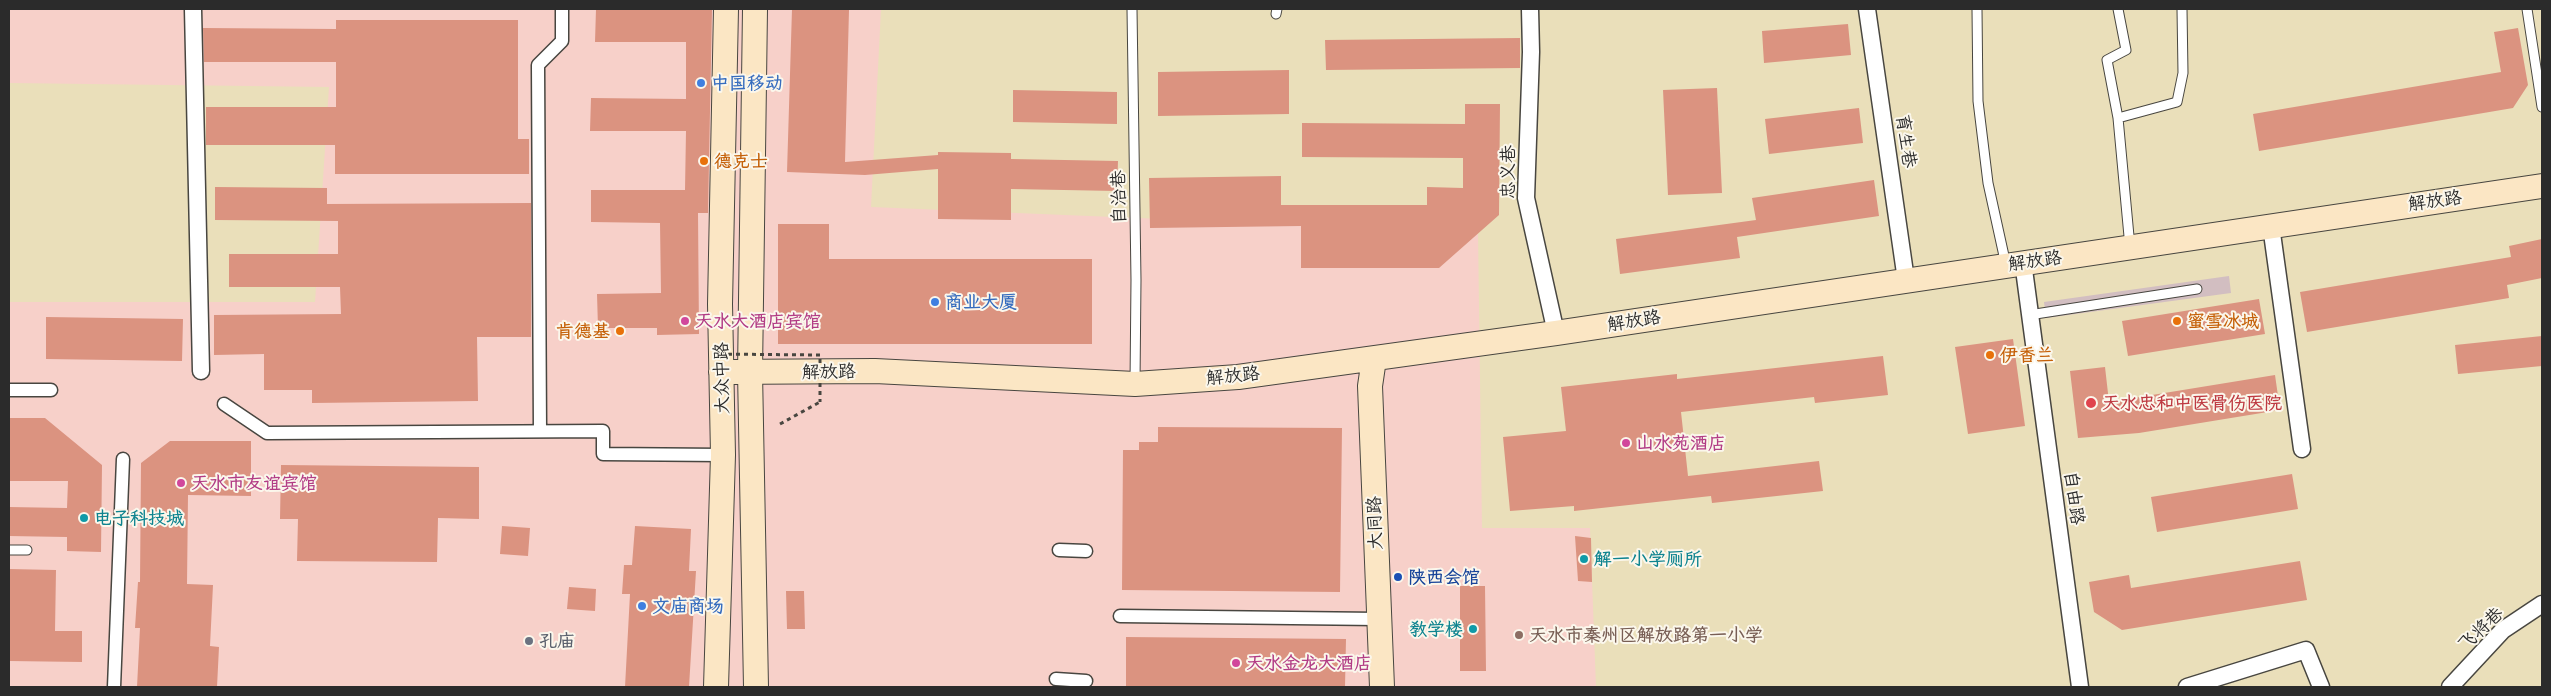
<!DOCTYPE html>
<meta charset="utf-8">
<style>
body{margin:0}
#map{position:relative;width:2551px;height:696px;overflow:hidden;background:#eadfba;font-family:Mali,sans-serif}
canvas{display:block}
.frame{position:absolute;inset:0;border:10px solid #2b2b2b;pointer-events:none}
</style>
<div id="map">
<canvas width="2551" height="696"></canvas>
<div class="frame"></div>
</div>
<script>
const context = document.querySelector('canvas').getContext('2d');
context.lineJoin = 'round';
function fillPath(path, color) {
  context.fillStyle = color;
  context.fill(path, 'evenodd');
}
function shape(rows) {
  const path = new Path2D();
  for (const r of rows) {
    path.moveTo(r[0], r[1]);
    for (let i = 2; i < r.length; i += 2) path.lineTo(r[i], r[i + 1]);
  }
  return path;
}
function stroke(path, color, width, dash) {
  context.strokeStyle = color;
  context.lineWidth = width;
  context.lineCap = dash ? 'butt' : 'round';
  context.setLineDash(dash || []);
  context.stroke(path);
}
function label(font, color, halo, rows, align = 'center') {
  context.font = font + ' Mali,"LXGW WenKai TC",sans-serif';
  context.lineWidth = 4;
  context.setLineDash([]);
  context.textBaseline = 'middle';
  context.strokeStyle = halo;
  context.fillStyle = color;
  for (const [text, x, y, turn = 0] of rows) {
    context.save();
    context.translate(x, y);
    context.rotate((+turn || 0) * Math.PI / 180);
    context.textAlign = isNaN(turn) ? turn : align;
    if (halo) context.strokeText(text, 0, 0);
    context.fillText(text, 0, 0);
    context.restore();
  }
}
fillPath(shape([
 [9,9,881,9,871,207,1478,232,1482,528,1590,528,1596,687,9,687,9,302,315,302,329,87,9,83]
]), '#f7d0c9');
fillPath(shape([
 [2229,276,2231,293,2046,318,2044,302]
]), '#d2bec1');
fillPath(shape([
 [596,9,712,10,708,213,698,213,699,334,657,335,657,328,598,328,597,294,661,293,660,223,591,222,591,190,685,190,686,131,590,131,591,98,686,99,686,42,595,42],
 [792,9,849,10,845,162,938,155,938,152,1011,153,1011,159,1118,161,1117,191,1011,189,1011,220,938,219,938,169,865,175,787,172],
 [336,20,518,20,518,139,529,139,529,174,335,174,335,145,206,145,206,107,336,107,336,62,204,62,203,28,336,29],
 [1848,24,1851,55,1764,63,1762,31],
 [2518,28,2528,85,2513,108,2259,151,2253,114,2501,72,2494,32],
 [1520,38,1520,68,1326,70,1325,40],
 [1289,70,1289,114,1158,116,1158,72],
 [1717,88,1722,193,1668,195,1663,90],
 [1013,90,1117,92,1117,124,1013,122],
 [1465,104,1500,104,1499,215,1439,268,1301,268,1301,226,1150,228,1149,178,1281,176,1281,205,1427,205,1427,187,1463,188,1463,158,1302,157,1302,123,1465,124],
 [1859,108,1863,143,1769,154,1765,119],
 [1874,180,1879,216,1737,237,1740,258,1620,274,1616,239,1756,220,1752,198],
 [215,187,327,188,327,204,531,203,531,337,477,337,478,401,312,403,312,390,264,390,264,354,214,355,214,315,341,314,340,287,229,287,229,254,338,254,338,221,215,220],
 [778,224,829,224,829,259,1092,259,1092,344,778,344],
 [2542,239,2542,278,2507,285,2509,298,2307,332,2300,292,2511,257,2509,246],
 [2259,299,2265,334,2128,356,2122,321],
 [46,317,183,319,182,361,46,359],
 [2542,336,2542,366,2458,374,2455,345],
 [2013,339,2025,426,1968,434,1955,347],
 [1883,356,1888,395,1815,403,1814,397,1681,412,1688,476,1819,461,1823,491,1712,503,1711,496,1574,511,1574,506,1510,511,1503,437,1566,431,1561,387,1677,374,1677,379],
 [2105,367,2109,402,2275,375,2280,410,2139,433,2078,438,2070,371],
 [9,418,45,418,102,465,101,552,67,551,67,537,9,536,9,507,67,508,68,481,9,481],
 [1158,427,1342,428,1340,592,1122,590,1123,450,1139,450,1139,442,1158,442],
 [170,441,251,441,251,496,188,495,187,584,213,585,210,646,219,647,217,687,137,687,140,628,135,628,138,582,140,582,141,463],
 [281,465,479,467,479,519,438,518,437,562,297,561,298,519,280,519],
 [2292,474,2298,509,2157,532,2151,497],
 [502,526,530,528,528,556,500,554],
 [635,526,691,529,689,571,696,571,689,687,625,687,630,594,622,594,624,565,632,565],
 [1575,536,1591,538,1592,582,1578,581],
 [2300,561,2307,600,2122,630,2094,612,2089,582,2129,575,2131,588],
 [9,569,56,570,55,631,82,631,82,662,9,661],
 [1460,586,1485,586,1486,671,1460,671],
 [569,587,596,589,595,611,567,609],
 [786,591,804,591,805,629,787,629],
 [1126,637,1346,639,1345,687,1126,687]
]), '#db9380');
const service = shape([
 [1132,9,1136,280,1135,383],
 [1977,9,1978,101,1988,183,2006,265],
 [2527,9,2542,107],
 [1276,14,1277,9],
 [2118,118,2107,60,2126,50,2118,9],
 [2130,247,2118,118,2177,102,2183,73,2182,9],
 [2029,315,2197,289],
 [9,550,27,550]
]);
const pedestrian = shape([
 [9,390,51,390],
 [224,404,267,433,603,431,603,454,723,455],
 [540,431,538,65,562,41,562,9],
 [1059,550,1086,551],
 [1120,616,1378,619],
 [1056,679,1086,681],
 [114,687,123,459]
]);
const minor = shape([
 [193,9,201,371],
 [1530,9,1531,52,1526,198,1556,333],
 [1867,9,1906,280],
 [2271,226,2302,449],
 [2023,262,2080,687],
 [2187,687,2306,650,2321,687],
 [2450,687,2503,630,2542,604]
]);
const secondary = shape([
 [755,9,750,372,756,687],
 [1374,359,1370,386,1382,687],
 [721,372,875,371,1135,384,1238,377,1556,333,2542,186],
 [716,687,723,455,720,304,726,9]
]);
stroke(service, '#484640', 11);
stroke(pedestrian, '#484640', 15);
stroke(minor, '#484640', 19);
stroke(secondary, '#484640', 26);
stroke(shape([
 [780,424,820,402]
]), '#484640', 3, [4, 4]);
stroke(service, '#fff', 9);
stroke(pedestrian, '#fff', 12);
stroke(minor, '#fff', 16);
stroke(secondary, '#fbe6c4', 24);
stroke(shape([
 [712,354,820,355,820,402]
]), '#484640', 3, [4, 4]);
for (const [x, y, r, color] of [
 [701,83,5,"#3f7fe0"],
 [704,161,5,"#e8710a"],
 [935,302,5,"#3f7fe0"],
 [685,321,5,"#d1479c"],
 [2177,321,5,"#e8710a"],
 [620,331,5,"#e8710a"],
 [1990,355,5,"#e8710a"],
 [2091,403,6,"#e0444e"],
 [1626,443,5,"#d1479c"],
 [181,483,5,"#d1479c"],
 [84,518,5,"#0f9aa8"],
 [1584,559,5,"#0f9aa8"],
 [1398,577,5,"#1a4fb4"],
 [642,606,5,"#3f7fe0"],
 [1473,629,5,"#0f9aa8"],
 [1519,635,5,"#8d6e63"],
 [529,641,5,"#6b7280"],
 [1236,663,5,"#d1479c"]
]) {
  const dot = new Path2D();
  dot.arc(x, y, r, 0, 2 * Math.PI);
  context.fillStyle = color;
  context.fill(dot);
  stroke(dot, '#fbf7ec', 2);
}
label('bold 18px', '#366cbe', '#fbf7ec', [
 ["中国移动",711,83],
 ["商业大厦",945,302],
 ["文庙商场",652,606]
], 'left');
label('18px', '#2b2b2b', '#fbf7ec', [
 ["育生巷",1906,141,82],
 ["忠义巷",1508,172,-90],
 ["自治巷",1119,197,-91],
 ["解放路",2435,201,-8],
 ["解放路",2035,261,-8],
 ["解放路",1634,321,-9],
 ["解放路",829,372,-1],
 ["解放路",1233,376,-6],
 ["大众中路",722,378,-91],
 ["自由路",2074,498,82],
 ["大同路",1375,523,-92],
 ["飞将巷",2481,629,-43]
]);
label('bold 18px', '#c56008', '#fbf7ec', [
 ["德克士",714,161],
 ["蜜雪冰城",2187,321],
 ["肯德基",610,331,"right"],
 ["伊香兰",2000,355]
], 'left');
label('bold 18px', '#b23c85', '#fbf7ec', [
 ["天水大酒店宾馆",695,321],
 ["山水苑酒店",1636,443],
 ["天水市友谊宾馆",191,483],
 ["天水金龙大酒店",1246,663]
], 'left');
label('bold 18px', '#be3a42', '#fbf7ec', [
 ["天水忠和中医骨伤医院",2102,403]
], 'left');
label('bold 18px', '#0d838f', '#fbf7ec', [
 ["电子科技城",94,518],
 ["解一小学厕所",1594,559],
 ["教学楼",1463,629,"right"]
], 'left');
label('bold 18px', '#164399', '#fbf7ec', [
 ["陕西会馆",1408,577]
], 'left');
label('bold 18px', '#785e54', '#fbf7ec', [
 ["天水市秦州区解放路第一小学",1529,635]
], 'left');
label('bold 18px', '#5b616d', '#fbf7ec', [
 ["孔庙",539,641]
], 'left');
</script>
